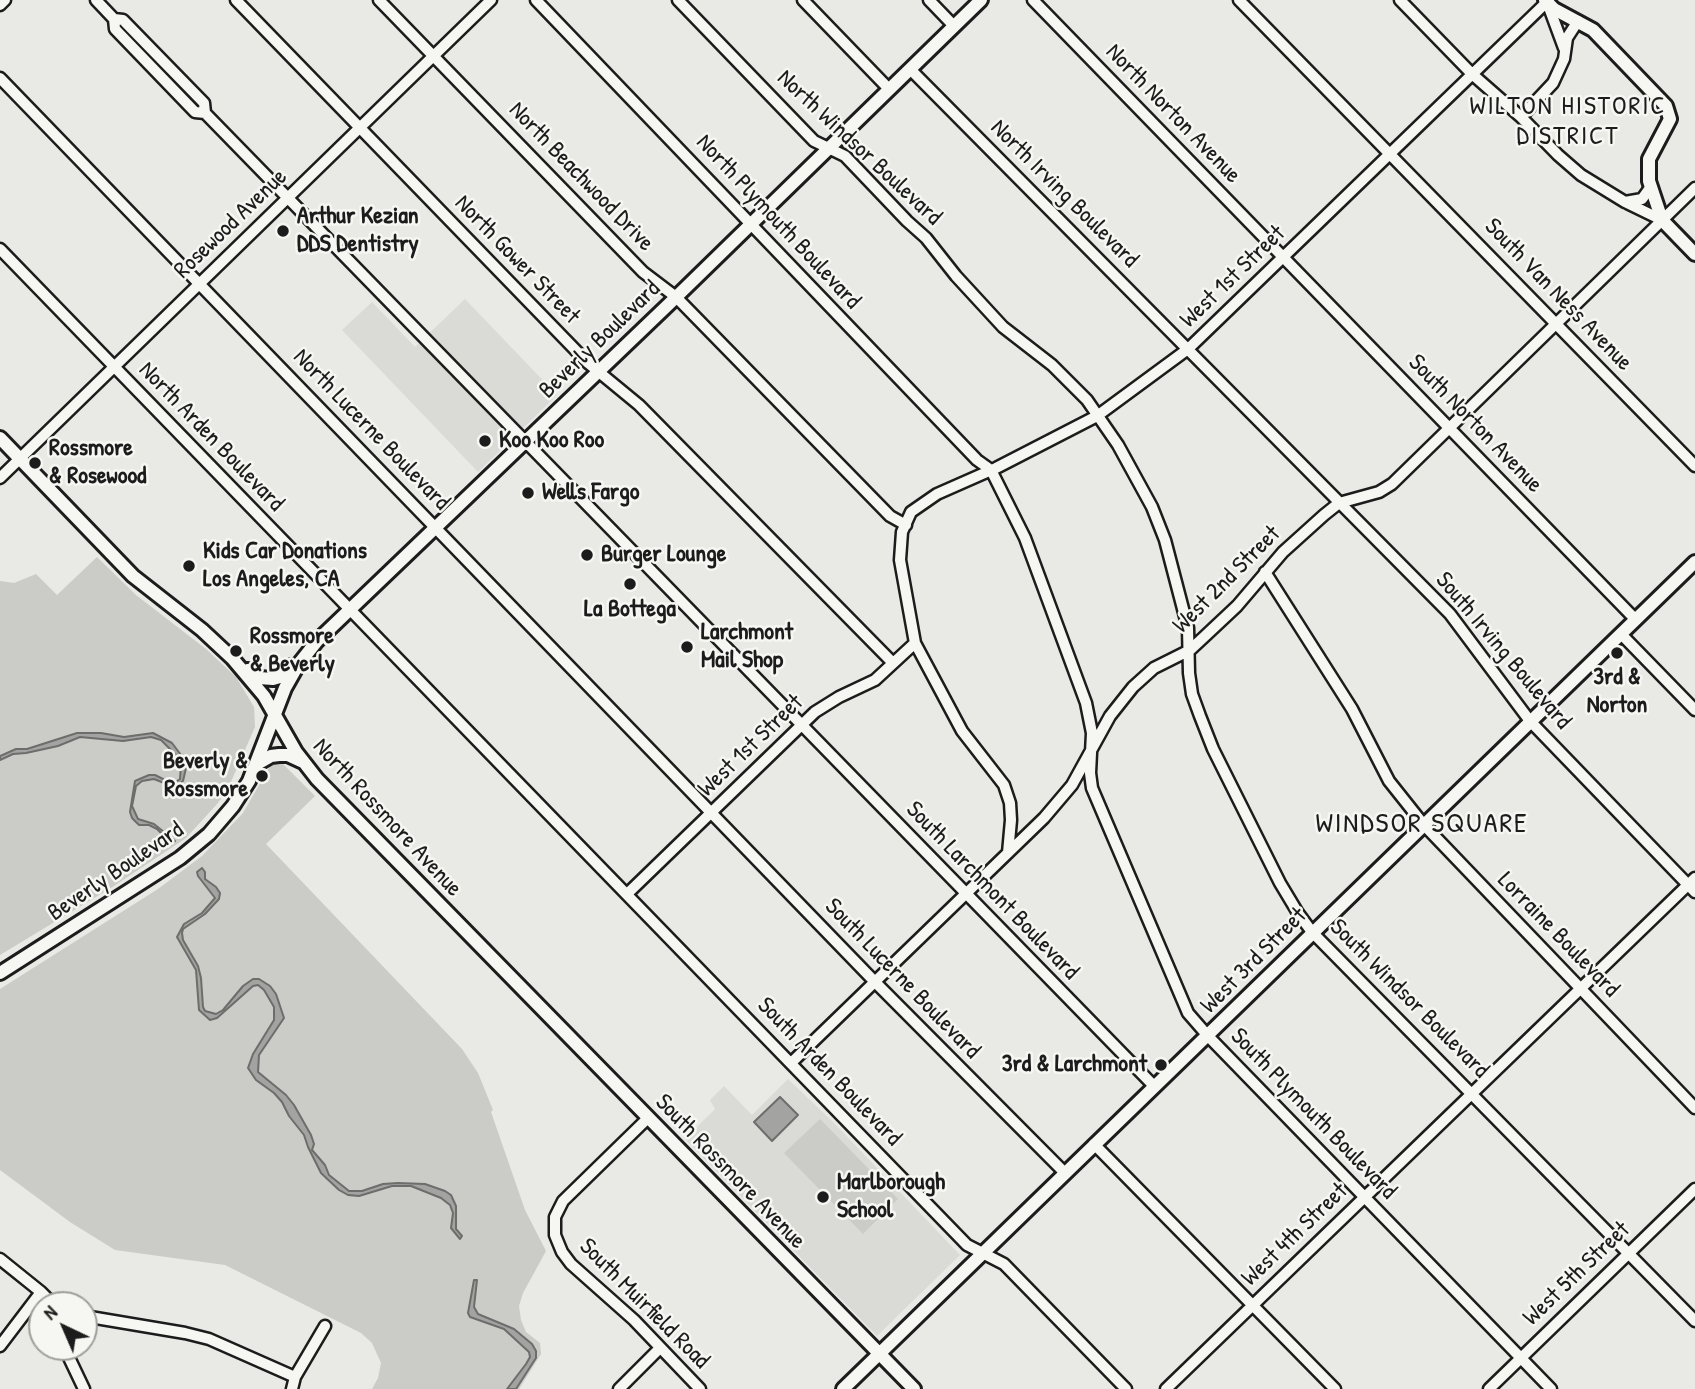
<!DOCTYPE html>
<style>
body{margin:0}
#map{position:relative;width:1695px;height:1389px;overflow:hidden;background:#e9e9e5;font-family:"Patrick Hand",sans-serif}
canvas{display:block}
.north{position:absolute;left:28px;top:1291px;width:70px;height:70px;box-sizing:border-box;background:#f6f6f2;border:2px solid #9f9f9c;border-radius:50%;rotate:316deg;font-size:19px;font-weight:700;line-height:28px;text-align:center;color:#1c1c1c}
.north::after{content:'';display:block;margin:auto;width:24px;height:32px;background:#1c1c1c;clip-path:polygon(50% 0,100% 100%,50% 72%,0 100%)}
</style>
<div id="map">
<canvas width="1695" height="1389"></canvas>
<div class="north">N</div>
</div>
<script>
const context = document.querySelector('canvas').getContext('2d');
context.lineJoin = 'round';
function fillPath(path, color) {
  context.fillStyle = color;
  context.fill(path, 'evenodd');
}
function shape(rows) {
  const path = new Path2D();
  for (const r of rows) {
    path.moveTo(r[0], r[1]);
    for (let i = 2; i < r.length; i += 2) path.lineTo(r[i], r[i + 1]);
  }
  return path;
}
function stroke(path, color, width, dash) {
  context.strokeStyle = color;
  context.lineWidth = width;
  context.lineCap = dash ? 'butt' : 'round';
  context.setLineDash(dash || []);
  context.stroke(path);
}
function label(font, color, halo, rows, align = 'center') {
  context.font = font + ' "Patrick Hand",sans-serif';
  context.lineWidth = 5;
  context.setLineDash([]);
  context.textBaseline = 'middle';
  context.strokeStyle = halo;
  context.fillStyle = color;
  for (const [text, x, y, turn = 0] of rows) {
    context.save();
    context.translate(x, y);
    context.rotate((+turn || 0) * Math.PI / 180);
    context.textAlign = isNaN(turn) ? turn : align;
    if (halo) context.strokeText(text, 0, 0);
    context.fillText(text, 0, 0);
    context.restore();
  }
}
fillPath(shape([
 [465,299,557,395,478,472,342,330,372,302,415,347],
 [788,1079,836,1125,960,1255,877,1336,685,1139,715,1109,710,1100,724,1086,752,1115]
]), '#dadad6');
fillPath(shape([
 [97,557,136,595,206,649,236,677,254,707,255,727,230,784,218,803,186,838,114,886,0,955,0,581,14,583,36,574,57,595],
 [278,762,282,763,315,796,266,844,462,1049,478,1073,493,1110,491,1112,525,1210,546,1251,523,1293,519,1306,521,1320,526,1332,540,1343,541,1354,519,1389,372,1389,378,1378,381,1363,372,1343,361,1333,225,1265,115,1250,70,1222,0,1170,0,989,158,889,202,856,243,813,270,766],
 [820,1119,898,1199,863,1234,784,1153]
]), '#cbcbc7');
const water = shape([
 [77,733,101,733,124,737,153,733,172,743,184,759,186,768,183,781,174,787,154,779,142,781,136,786,132,806,138,819,154,824,175,841,171,843,157,829,149,825,139,825,132,818,130,812,135,781,149,775,155,775,173,784,180,779,181,765,179,758,161,740,151,737,123,741,80,737,58,746,26,753,13,754,0,760,0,756,16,749,27,749,77,733],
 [202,868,205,872,205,879,216,887,220,893,219,899,205,914,183,929,182,933,183,940,198,966,201,978,203,1007,205,1011,216,1014,223,1010,243,986,253,979,259,979,270,986,276,994,284,1018,259,1055,258,1072,286,1095,294,1105,311,1135,314,1144,312,1150,325,1165,329,1175,349,1191,362,1191,383,1184,398,1183,425,1184,445,1191,451,1195,456,1206,456,1229,462,1236,460,1239,451,1228,453,1213,450,1205,441,1198,411,1186,392,1186,359,1196,348,1195,339,1190,321,1173,308,1147,304,1135,289,1116,282,1102,274,1093,256,1080,248,1068,253,1054,274,1020,274,1007,264,990,258,985,253,986,217,1018,210,1020,199,1010,196,970,177,937,184,924,202,913,215,898,198,876,197,872,202,868],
 [780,1097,798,1115,772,1141,754,1122,780,1097],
 [474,1280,477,1280,474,1307,478,1314,514,1329,532,1344,536,1351,536,1358,516,1389,507,1389,526,1364,530,1357,529,1352,504,1329,470,1317,468,1313,474,1280]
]);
fillPath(water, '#a3a3a1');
stroke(water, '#6d6d6c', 2);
const minor = shape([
 [96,0,114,19,123,20,204,103,205,113,1154,1086],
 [236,0,588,363,639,405,892,662],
 [379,0,643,272,676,297,890,516,906,525],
 [536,0,977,460,991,470,1025,538,1086,703,1092,733,1090,773,1092,788,1188,1013,1208,1036,1551,1389],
 [678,0,814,141,845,156,907,221,926,238,956,276,1003,327,1052,365,1087,400,1118,445,1152,507,1165,540,1188,628,1189,673,1192,694,1200,716,1213,749,1280,883,1298,913,1312,932,1695,1321],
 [803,0,889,89],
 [929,0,954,26],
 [1033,0,1636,620],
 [1239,0,1695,466],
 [1400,0,1472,74,1521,117,1558,155,1581,175,1625,202,1662,220],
 [1547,2,1564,48],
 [0,5,5,0],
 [114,19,115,29,195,112,205,113],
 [910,69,1450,614,1530,721,1695,892],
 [0,78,875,982,1064,1172],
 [1521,117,1553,83,1564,59,1567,38,1578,21],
 [1625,202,1642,199,1650,188],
 [0,249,967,1245,1004,1264,1126,1389],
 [0,478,491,0],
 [1265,572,1352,709,1389,781,1424,825,1695,1108],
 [1621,634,1695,710],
 [1008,853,1011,820,1010,803,1004,785,962,731,915,643,900,560,902,532,911,512,937,494,996,468,1097,416,1188,349,1549,0],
 [627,894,815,712,839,697,875,680,915,643],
 [791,1063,1044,818,1072,785,1110,716,1133,687,1154,668,1190,650,1204,637,1237,606,1283,552,1324,515,1339,503,1379,492,1392,484,1695,188],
 [648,1118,563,1201,555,1217,555,1235,562,1252,571,1264,634,1320,700,1389],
 [1094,1144,1335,1389],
 [0,1259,41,1292,54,1305],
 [84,1316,185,1333,209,1339,295,1377],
 [0,1346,41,1292],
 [64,1347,84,1389],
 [292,1389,295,1377,325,1326],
 [619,1389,660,1348],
 [1166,1389,1695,878],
 [1489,1389,1695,1189]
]);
const major = shape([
 [1545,0,1554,9,1593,30,1666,106,1670,119,1649,159,1649,181,1662,220,1695,254],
 [0,438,133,576,202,630,232,658,264,696,296,752,317,779,914,1389],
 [248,670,259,678,273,679,280,677,292,666],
 [257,764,271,756,279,755,288,755,301,761],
 [0,973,180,858,209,834,233,806,249,781,285,688,298,665,317,641,670,303,981,0],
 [843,1389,1695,562]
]);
stroke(minor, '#1c1c1c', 15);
stroke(major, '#1c1c1c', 18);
stroke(minor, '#f6f6f2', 10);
stroke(major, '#f6f6f2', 12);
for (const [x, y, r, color] of [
 [283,231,7,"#1c1c1c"],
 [485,441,7,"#1c1c1c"],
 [35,463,7,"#1c1c1c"],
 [528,493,7,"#1c1c1c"],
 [587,555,7,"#1c1c1c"],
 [189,566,7,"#1c1c1c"],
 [630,584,7,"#1c1c1c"],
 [687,647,7,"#1c1c1c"],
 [236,651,7,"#1c1c1c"],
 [1617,653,7,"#1c1c1c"],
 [262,776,7,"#1c1c1c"],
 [1161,1065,7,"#1c1c1c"],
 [823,1197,7,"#1c1c1c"]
]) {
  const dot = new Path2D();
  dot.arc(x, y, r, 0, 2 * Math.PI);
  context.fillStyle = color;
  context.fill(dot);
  stroke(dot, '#f6f6f2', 2.5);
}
label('24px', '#1c1c1c', '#f6f6f2', [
 ["North Norton Avenue",1173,114,46],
 ["North Windsor Boulevard",859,148,43],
 ["North Beachwood Drive",581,177,46],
 ["North Irving Boulevard",1064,194,45],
 ["North Plymouth Boulevard",778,222,47],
 ["Rosewood Avenue",231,224,-44],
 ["North Gower Street",517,260,46],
 ["West 1st Street",1233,277,-44],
 ["South Van Ness Avenue",1558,295,46],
 ["Beverly Boulevard",600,340,-44],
 ["South Norton Avenue",1475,424,46],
 ["North Lucerne Boulevard",371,430,46],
 ["North Arden Boulevard",211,437,46],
 ["West 2nd Street",1227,580,-45],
 ["South Irving Boulevard",1503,651,50],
 ["West 1st Street",751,746,-44],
 ["North Rossmore Avenue",387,818,47],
 ["Beverly Boulevard",116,872,-34],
 ["South Larchmont Boulevard",992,891,46],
 ["Lorraine Boulevard",1558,935,46],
 ["West 3rd Street",1254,961,-45],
 ["South Lucerne Boulevard",902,979,46],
 ["South Windsor Boulevard",1409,999,45],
 ["South Arden Boulevard",829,1072,46],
 ["South Plymouth Boulevard",1313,1114,46],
 ["South Rossmore Avenue",730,1172,46],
 ["West 4th Street",1295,1235,-44],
 ["West 5th Street",1577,1274,-44],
 ["South Muirfield Road",644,1304,45]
]);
label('bold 24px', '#1c1c1c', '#f6f6f2', [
 ["Arthur Kezian",297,217],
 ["DDS Dentistry",297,245],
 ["Koo Koo Roo",499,441],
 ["Rossmore",49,449],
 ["& Rosewood",49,477],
 ["Wells Fargo",542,493],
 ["Kids Car Donations",203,552],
 ["Los Angeles, CA",203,580],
 ["Burger Lounge",601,555],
 ["La Bottega",630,610,"center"],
 ["Larchmont",701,633],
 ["Mail Shop",701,661],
 ["Rossmore",250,637],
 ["& Beverly",250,665],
 ["3rd &",1617,678,"center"],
 ["Norton",1617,706,"center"],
 ["Beverly &",248,762,"right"],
 ["Rossmore",248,790,"right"],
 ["3rd & Larchmont",1147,1065,"right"],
 ["Marlborough",837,1183],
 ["School",837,1211]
], 'left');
context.letterSpacing = '2px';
label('26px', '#1c1c1c', '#f6f6f2', [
 ["WILTON HISTORIC",1568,107],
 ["DISTRICT",1568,137]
]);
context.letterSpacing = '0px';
context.letterSpacing = '2px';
label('28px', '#1c1c1c', '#f6f6f2', [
 ["WINDSOR SQUARE",1422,825]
]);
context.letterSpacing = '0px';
</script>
